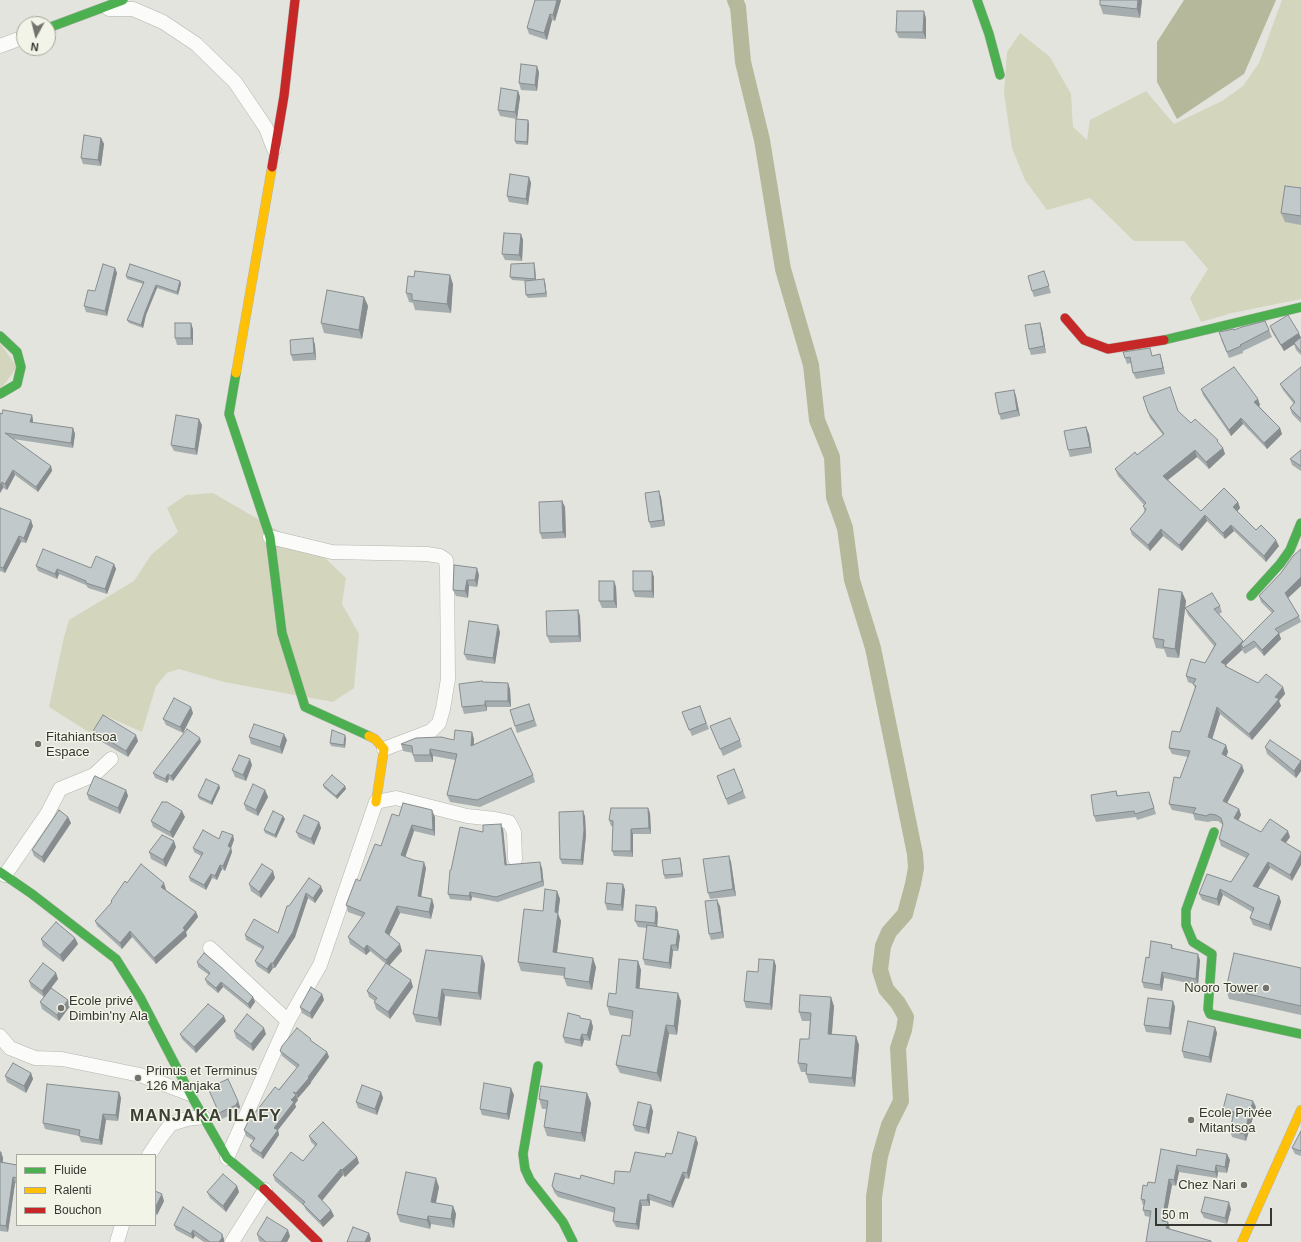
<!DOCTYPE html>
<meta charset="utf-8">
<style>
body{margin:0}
#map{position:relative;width:1301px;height:1242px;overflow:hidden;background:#e4e4de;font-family:Arial,sans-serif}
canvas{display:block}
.legend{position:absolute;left:16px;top:1154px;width:140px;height:72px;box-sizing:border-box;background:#f3f4e8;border:1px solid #a7a89f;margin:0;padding:5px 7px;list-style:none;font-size:12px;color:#363632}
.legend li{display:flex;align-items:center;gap:8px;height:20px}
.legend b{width:20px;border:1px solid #a7a89f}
.north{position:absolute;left:16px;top:16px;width:40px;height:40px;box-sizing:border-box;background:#f3f4e8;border:1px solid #a7a89f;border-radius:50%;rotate:187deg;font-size:11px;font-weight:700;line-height:16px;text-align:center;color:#363632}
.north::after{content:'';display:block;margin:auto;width:14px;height:18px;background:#73736e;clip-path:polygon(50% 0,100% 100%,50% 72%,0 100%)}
.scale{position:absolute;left:1155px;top:1208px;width:117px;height:18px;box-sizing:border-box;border:2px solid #363632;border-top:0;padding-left:5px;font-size:12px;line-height:14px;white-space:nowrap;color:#363632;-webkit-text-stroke:3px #f3f4e8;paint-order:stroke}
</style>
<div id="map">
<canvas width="1301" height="1242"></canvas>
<ul class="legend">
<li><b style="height:5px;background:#4caf50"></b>Fluide</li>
<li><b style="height:5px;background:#ffc107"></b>Ralenti</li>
<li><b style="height:5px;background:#c62828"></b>Bouchon</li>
</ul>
<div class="north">N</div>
<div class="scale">50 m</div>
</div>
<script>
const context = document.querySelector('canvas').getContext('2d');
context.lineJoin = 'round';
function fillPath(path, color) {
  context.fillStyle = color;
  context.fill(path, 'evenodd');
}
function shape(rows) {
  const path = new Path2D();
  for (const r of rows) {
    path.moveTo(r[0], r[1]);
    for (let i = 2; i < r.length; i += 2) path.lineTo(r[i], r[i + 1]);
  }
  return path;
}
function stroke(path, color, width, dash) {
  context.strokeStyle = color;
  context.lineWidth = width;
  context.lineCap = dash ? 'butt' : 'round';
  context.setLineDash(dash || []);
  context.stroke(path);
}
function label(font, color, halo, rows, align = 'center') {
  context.font = font + ' Arial,sans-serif';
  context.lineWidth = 3;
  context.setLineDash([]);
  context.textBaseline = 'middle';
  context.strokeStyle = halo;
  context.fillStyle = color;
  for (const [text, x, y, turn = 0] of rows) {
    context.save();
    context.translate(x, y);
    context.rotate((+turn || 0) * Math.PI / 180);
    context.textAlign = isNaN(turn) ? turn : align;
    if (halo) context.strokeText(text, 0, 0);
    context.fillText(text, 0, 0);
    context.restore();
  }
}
fillPath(shape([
 [1282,0,1301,0,1301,299,1232,313,1201,322,1190,298,1208,269,1184,241,1134,241,1090,198,1047,210,1025,180,1012,148,1004,93,1007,52,1020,33,1050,57,1071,94,1073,127,1087,140,1090,120,1146,91,1174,124,1222,101,1243,86,1259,63],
 [0,343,17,367,0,390],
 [213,493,325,558,346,578,342,604,359,634,354,688,333,702,224,682,179,669,167,673,156,686,142,732,106,716,90,733,49,707,64,637,69,620,134,581,151,555,178,532,167,508,186,495]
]), '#d4d5bd');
fillPath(shape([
 [1184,0,1276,0,1244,74,1177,119,1157,82,1157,42]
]), '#b6b89b');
stroke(shape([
 [735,0,738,7,743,62,762,140,783,269,811,365,817,420,832,457,834,497,845,528,852,580,873,648,915,854,916,868,913,884,905,914,889,932,883,946,880,970,886,989,898,1003,906,1017,904,1030,898,1048,901,1101,889,1125,880,1156,874,1197,874,1242]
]), '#b6b89b', 16);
const street = shape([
 [109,9,133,9,163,22,196,44,235,82,266,128,274,149],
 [0,46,24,37],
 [270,537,332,552,427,554,440,556,446,560,447,569,448,679,443,709,439,723,431,731,384,749],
 [5,875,47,814,60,789,94,775,111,759],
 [210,948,288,1021],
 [0,1036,10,1048,35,1058,62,1059,140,1075,190,1094],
 [149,1155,161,1137,171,1124,187,1119,203,1117],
 [227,1158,288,1021,320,965,376,802,396,798,467,816,495,819,509,822,514,832,515,859],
 [117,1242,122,1225],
 [232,1242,265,1190]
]);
const fast = shape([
 [977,0,989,34,1000,75],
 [48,28,123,0],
 [0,336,17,352,21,367,17,384,0,394],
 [1164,340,1301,307],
 [236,373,229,414,270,537,282,633,305,707,369,736],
 [1251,596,1280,564,1290,550,1301,523],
 [1214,832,1186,910,1186,925,1193,942,1212,954,1208,1009,1210,1014,1301,1034],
 [0,872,32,894,116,959,141,999,192,1097,227,1158,264,1189],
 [538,1066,523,1154,525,1169,530,1180,563,1222,573,1242]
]);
const slow = shape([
 [236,373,272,167],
 [369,736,375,739,384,749,376,802],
 [1242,1242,1301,1110]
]);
const jam = shape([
 [272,167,284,96,295,0],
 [1065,318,1084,340,1108,349,1164,340],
 [264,1189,318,1242]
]);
stroke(street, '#b4b4af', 15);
stroke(fast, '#b4b4af', 10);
stroke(slow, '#b4b4af', 10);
stroke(jam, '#b4b4af', 10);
stroke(street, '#fbfbfa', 14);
stroke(fast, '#4caf50', 9);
stroke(slow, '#ffc107', 9);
stroke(jam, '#c62828', 9);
fillPath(shape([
 [561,0,555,21,552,20,547,40,529,34,527,28],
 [1142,0,1140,18,1103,14,1100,5],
 [926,18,926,39,899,38,896,32],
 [539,72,537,91,521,90,519,83],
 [518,91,520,97,517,119,500,116,498,110],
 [528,120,529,124,528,145,516,144,515,141],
 [101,138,104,144,101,166,83,164,81,158],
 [529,177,531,183,528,205,509,202,507,196],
 [1301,188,1301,225,1285,222,1281,213],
 [521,234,523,240,522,261,505,260,502,254],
 [535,267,536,280,545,282,547,297,528,298,526,295,525,281,512,280,510,277],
 [115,268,117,273,107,316,86,312,84,306,95,291],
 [1044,271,1051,293,1034,297,1032,291],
 [126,276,180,281,181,284,178,295,157,288,146,315,143,328,129,323,127,320,143,284,127,279],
 [453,284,451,313,415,310,413,303,409,302,406,293],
 [364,297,368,306,362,339,324,333,321,323],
 [1270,326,1301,337,1301,355,1296,350,1294,344,1284,351,1272,332],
 [193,329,193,345,177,345,175,338],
 [1042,329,1046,353,1031,355,1029,349],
 [1234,330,1269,330,1272,337,1243,351,1243,353,1229,358,1221,339],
 [313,338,315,345,316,360,293,361,291,355],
 [1123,352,1152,356,1160,354,1162,361,1165,374,1136,379,1133,373,1131,363,1127,364],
 [1301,367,1301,423,1292,414,1290,408,1294,404,1283,390,1280,384],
 [1201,389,1258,399,1260,405,1259,406,1280,428,1282,434,1267,449,1243,424,1231,436,1203,395],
 [1014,390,1016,396,1020,416,1001,420,999,414],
 [1143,397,1178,412,1191,423,1220,445,1223,448,1225,454,1209,469,1197,457,1168,480,1201,511,1238,502,1240,508,1237,511,1256,530,1279,546,1266,562,1234,531,1225,539,1207,521,1182,551,1163,536,1150,551,1132,535,1130,529,1145,512,1143,506,1144,505,1118,476,1115,469,1137,455,1163,435,1150,418],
 [0,413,32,415,33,420,33,423,73,428,75,434,73,448,13,439,51,466,52,471,38,492,15,475,7,490,3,488,0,493],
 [202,425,197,455,174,451,171,445],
 [1086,427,1089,434,1092,453,1070,457,1068,450],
 [1301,450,1301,471,1292,465,1290,459],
 [661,497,665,526,651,528,649,522],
 [562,501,565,507,566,538,542,539,540,533],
 [0,508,33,526,26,543,21,542,5,573,0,571],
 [114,564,116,569,107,594,88,588,86,585,59,574,57,579,38,571,36,566,91,568],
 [454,565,479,575,477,587,469,586,468,598,456,596,453,590],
 [654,577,654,598,635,597,633,591],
 [614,581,616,587,617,608,602,608,599,601],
 [1182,592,1186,601,1179,658,1167,657,1164,649,1156,648,1153,638],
 [1259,596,1288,598,1299,616,1301,622,1279,634,1281,639,1264,656,1256,647,1245,654,1242,650,1226,665,1227,667,1258,683,1283,687,1285,694,1279,701,1281,706,1252,740,1220,714,1212,738,1226,745,1228,752,1226,757,1244,771,1227,803,1239,809,1241,815,1238,821,1261,832,1290,837,1286,843,1292,881,1270,868,1258,888,1279,896,1281,902,1271,931,1253,925,1250,918,1252,912,1223,895,1219,906,1202,900,1199,894,1231,882,1246,858,1221,846,1219,839,1223,825,1218,821,1212,821,1208,822,1195,820,1193,814,1172,810,1169,804,1180,778,1188,757,1172,754,1169,748,1180,732,1195,688,1193,684,1188,682,1186,676,1205,663,1214,646,1188,615,1185,608,1220,606,1222,612,1219,614,1243,642,1272,613,1261,602],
 [578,610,580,616,581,642,550,643,547,636],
 [500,632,495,664,467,660,464,654],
 [510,689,511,707,487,707,487,711,464,714,462,707],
 [529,704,537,726,517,733,510,710],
 [700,706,709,729,692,736,682,712],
 [193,713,183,733,166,725,163,719],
 [710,726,740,740,742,747,723,756],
 [93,731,138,741,128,757,95,738],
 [249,737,287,740,282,754,251,744],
 [346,738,345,748,331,746,330,743],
 [474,739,474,745,533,775,535,782,480,807,450,802,447,795,455,760,433,756,433,762,415,762,413,755,413,753,403,751,401,744,454,740],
 [201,742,173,781,169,779,167,783,155,778,153,773],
 [1265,747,1301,761,1301,771,1296,778,1267,754],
 [252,765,246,781,235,777,232,770],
 [717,776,743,791,746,798,728,805],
 [219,785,220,788,212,805,199,799,198,796],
 [323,785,345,786,346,789,337,799,324,788],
 [126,790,128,796,120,814,89,800,87,794],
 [265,790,268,797,258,816,246,810,244,804],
 [1116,791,1118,796,1151,798,1156,814,1137,820,1136,817,1096,822,1094,816],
 [648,808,650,813,651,834,633,834,633,857,614,856,612,851,613,826,611,826,609,820],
 [399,816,435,817,435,836,414,831,405,857,426,868,421,897,432,899,434,906,431,919,400,913,389,935,402,951,389,965,413,987,390,1019,376,1009,374,1002,375,1001,369,997,367,991,386,964,370,951,366,955,350,944,348,937,362,917,348,912,346,905,360,881],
 [585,816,586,835,583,865,562,864,560,859],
 [68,817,71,823,44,863,34,856,32,850],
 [185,817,173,838,153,827,151,821],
 [285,819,276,838,265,833,264,830],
 [319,822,321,828,314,845,299,838,296,832],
 [503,829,507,865,542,868,544,886,498,902,472,897,471,901,450,899,448,894,451,870,483,832],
 [233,835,234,840,231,848,232,852,225,871,222,869,217,880,212,878,206,890,190,881,189,877,201,856,194,852,193,848,219,839],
 [176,847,166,867,151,859,149,852],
 [729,856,731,862,736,896,710,899,708,893],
 [681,861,683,877,665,879,664,875],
 [275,878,261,898,251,891,249,884],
 [309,878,323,891,315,903,308,898,295,937,275,968,273,968,269,974,257,966,255,961,262,949,246,940,245,935,278,933,289,906],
 [127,883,166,889,165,889,196,912,198,917,186,932,187,936,156,964,132,937,122,949,97,926,95,921,111,903,111,901],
 [623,884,625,890,623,911,607,910,605,903],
 [557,891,560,899,558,914,561,921,557,953,596,967,592,990,567,986,564,978,564,976,521,971,518,962,543,911],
 [720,906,724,938,711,940,709,934],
 [658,913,657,927,680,936,678,951,673,951,671,969,645,965,643,959,647,928,638,927,635,921],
 [75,938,78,944,63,962,43,946,41,939],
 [1172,945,1173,949,1200,960,1198,985,1164,978,1162,991,1144,988,1142,982,1149,958],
 [426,950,485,964,481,1000,445,996,441,1026,416,1022,413,1014],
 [774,960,776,966,772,1010,746,1008,744,1001,758,972],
 [638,961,641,970,639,988,681,1001,677,1035,669,1034,661,1082,620,1073,616,1065,630,1036,632,1019,610,1015,607,1006],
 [197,962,253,997,255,1002,250,1009,223,987,218,993,207,984,205,979,209,975,198,967],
 [1301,968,1301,1015,1229,999,1226,989],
 [56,973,58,979,51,988,68,1000,70,1006,59,1021,42,1009,40,1002,44,997,31,987,29,981],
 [322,994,324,1000,312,1019,302,1013,300,1007],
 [1173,1001,1175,1007,1171,1035,1146,1032,1144,1025],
 [834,1006,832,1034,856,1036,859,1045,855,1087,809,1083,806,1074,806,1072,801,1072,798,1063,809,1039,810,1021,802,1021,799,1012],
 [591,1020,593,1027,590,1041,584,1040,582,1047,565,1043,563,1037],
 [226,1021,196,1053,182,1039,180,1034],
 [1215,1027,1217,1033,1211,1063,1184,1058,1182,1051],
 [234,1031,266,1034,253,1051,236,1038],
 [312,1042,327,1052,329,1057,311,1082,311,1083,298,1098,297,1098,298,1100,295,1104,296,1107,278,1130,279,1135,263,1159,252,1151,250,1146,254,1141,246,1136,244,1130,297,1068,282,1056,280,1051],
 [31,1073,33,1079,26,1093,7,1082,5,1076],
 [208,1088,238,1101,240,1107,238,1111,222,1119],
 [119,1092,121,1098,118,1121,106,1120,102,1145,81,1142,79,1136,45,1129,43,1123],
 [381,1092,383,1098,377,1115,358,1108,356,1102],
 [587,1093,591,1103,585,1142,547,1136,544,1127,546,1109,542,1109,539,1099],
 [514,1095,509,1120,482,1115,480,1109],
 [1256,1107,1246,1141,1232,1137,1230,1130,1233,1118,1225,1116,1223,1109],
 [653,1111,649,1134,635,1131,633,1125],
 [1301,1131,1301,1156,1295,1154,1292,1148],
 [309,1136,357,1157,359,1163,345,1177,343,1175,322,1201,331,1210,334,1216,323,1227,306,1210,304,1206,275,1181,273,1175,303,1161,315,1146,311,1142],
 [698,1143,689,1179,685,1178,673,1208,650,1200,650,1206,642,1206,639,1230,616,1227,613,1221,615,1213,558,1197,554,1192,552,1186,580,1179,614,1184,630,1172,672,1154],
 [1161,1149,1196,1156,1227,1154,1230,1160,1227,1173,1218,1172,1217,1178,1179,1172,1176,1186,1172,1185,1165,1222,1170,1229,1211,1241,1211,1242,1146,1242,1150,1217,1145,1216,1143,1210,1144,1205,1143,1205,1141,1199,1147,1186,1155,1183],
 [0,1152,3,1158,3,1162,17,1165,17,1184,15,1183,8,1232,0,1231],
 [237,1186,239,1192,226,1212,210,1198,207,1192],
 [439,1187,436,1203,453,1206,456,1214,454,1228,431,1224,430,1229,400,1222,397,1214],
 [155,1191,164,1201,157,1215,155,1214],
 [1231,1209,1227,1224,1204,1218,1201,1212],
 [174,1225,224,1239,224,1242,204,1242,195,1236,193,1239,176,1230],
 [257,1234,290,1236,287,1242,261,1242,259,1241]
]), '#a6adaf');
fillPath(shape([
 [557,0,561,0,555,21,553,15],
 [1138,0,1142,0,1140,18,1137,9],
 [924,11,926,18,926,39,923,32],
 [550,14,552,20,547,40,544,33],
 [537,66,539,72,537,91,535,85],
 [518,91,520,97,517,119,515,112],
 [528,120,529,124,528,145,527,142],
 [101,138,104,144,101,166,98,160],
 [529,177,531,183,528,205,526,199],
 [521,234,523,240,522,261,519,255],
 [534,263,535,267,536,282,535,279],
 [115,268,117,273,107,316,105,311],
 [450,275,453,284,451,313,447,304],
 [544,279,545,282,547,297,546,293],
 [180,281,181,284,178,295,177,292],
 [156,285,157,288,146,315,143,328,141,325,145,312],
 [364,297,368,306,362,339,359,330],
 [191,323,193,329,193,345,191,338],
 [1040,323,1042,329,1046,353,1044,346],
 [1299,333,1301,338,1301,340,1284,351,1281,345],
 [313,338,315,345,316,360,314,353],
 [1160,354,1162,361,1165,374,1163,368],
 [1014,390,1016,396,1020,416,1017,410],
 [1258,399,1260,405,1257,408,1254,402],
 [32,415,33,420,32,427,30,422],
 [1241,418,1243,424,1231,436,1229,430],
 [199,419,202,425,197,455,195,449],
 [1086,427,1089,434,1092,453,1090,447],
 [73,428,75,434,73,448,71,443],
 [1280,428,1282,434,1267,449,1264,443],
 [1223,448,1225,454,1209,469,1206,462],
 [1195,450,1197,457,1165,482,1163,476],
 [51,466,52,471,38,492,36,487],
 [13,470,15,475,7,490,5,484],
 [2,482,3,488,0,493,0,485],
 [659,491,661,497,665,526,663,520],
 [562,501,565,507,566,538,563,532],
 [1238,502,1240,508,1235,514,1233,507],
 [1205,515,1207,521,1182,551,1179,545],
 [31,520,33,526,26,543,24,538],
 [1231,525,1234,531,1225,539,1223,533],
 [1161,529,1163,536,1150,551,1148,545],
 [19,536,21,542,5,573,3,568],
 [1276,540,1279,546,1266,562,1264,556],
 [114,564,116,569,107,594,105,589],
 [477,568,479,575,477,587,475,580],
 [57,569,59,574,57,579,55,574],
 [652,571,654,577,654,598,652,591],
 [1301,577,1301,586,1287,599,1285,593],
 [467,580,469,586,468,598,465,591],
 [614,581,616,587,617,608,614,601],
 [1182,592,1186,601,1179,658,1175,649],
 [578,610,580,616,581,642,579,636],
 [498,625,500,632,495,664,493,658],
 [1279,633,1281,639,1264,656,1262,650],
 [1243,641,1245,646,1241,644,1242,650,1226,665,1228,671,1221,662],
 [508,683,510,689,511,707,508,701],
 [1283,687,1285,694,1279,701,1281,706,1252,740,1249,734],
 [485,701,487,707,487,711,485,705],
 [191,707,193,713,183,733,180,727],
 [1217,707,1220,714,1211,743,1208,737],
 [472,732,474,739,473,754,471,746],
 [284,734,287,740,282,754,280,747],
 [136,735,138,741,128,757,126,751],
 [345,735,346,738,345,748,344,745],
 [200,738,201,742,173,781,171,776],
 [1226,745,1228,752,1224,761,1222,754],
 [430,749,433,756,433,762,430,755],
 [250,759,252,765,246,781,243,775],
 [1301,761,1301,771,1296,778,1294,771],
 [1242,765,1244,771,1225,807,1223,801],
 [168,774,169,779,167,783,165,779],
 [219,785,220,788,212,805,211,802],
 [345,786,346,789,337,799,336,796],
 [126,790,128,796,120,814,118,808],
 [265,790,268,797,258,816,256,810],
 [648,808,650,813,651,834,649,828],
 [1239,809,1241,815,1236,825,1234,818],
 [432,810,435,817,435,836,433,830],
 [182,811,185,817,173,838,170,832],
 [583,811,585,816,586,835,583,865,581,860],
 [283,816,285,819,276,838,275,835],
 [68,817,71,823,44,863,42,857],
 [319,822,321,828,314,845,311,839],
 [501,824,503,829,507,871,505,865],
 [412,825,414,831,404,861,401,855],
 [631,829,633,834,633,857,631,851],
 [1288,831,1290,837,1283,846,1281,840],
 [233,835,234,840,231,848,232,852,225,871,223,866,228,846],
 [174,841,176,847,166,867,163,860],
 [1301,854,1301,865,1292,881,1290,875],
 [729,856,731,862,736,896,733,889],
 [680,858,681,861,683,877,682,874],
 [424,862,426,868,420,903,418,896],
 [540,862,542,868,544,886,542,881],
 [1268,862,1270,868,1255,893,1253,886],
 [220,865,222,869,217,880,215,876],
 [273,871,275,878,261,898,259,892],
 [211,874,212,878,206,890,204,885],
 [164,883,166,889,163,892,161,887],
 [623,884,625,890,623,911,621,905],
 [321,886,323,891,315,903,313,898],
 [1220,889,1223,895,1219,906,1217,899],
 [557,891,560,899,558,914,561,921,556,960,553,952,555,912],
 [470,892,472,897,471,901,469,896],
 [306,893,308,898,295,937,275,968,273,963],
 [1279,896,1281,902,1271,931,1269,925],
 [432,899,434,906,431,919,429,912],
 [717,900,720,906,724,938,722,932],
 [397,906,400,913,388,938,385,932],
 [656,907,658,913,657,929,655,923],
 [196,912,198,917,186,932,187,936,156,964,154,958],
 [678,930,680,936,678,951,676,945],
 [130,931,132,937,122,949,120,943],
 [75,938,78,944,63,962,60,955],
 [400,944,402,951,388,967,386,960],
 [367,945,370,951,366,955,364,949],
 [671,945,673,951,671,969,669,963],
 [1198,954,1200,960,1198,985,1196,979],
 [482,956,485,964,481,1000,478,993],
 [593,958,596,967,592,990,589,982],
 [774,960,776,966,772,1010,770,1004],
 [638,961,641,970,639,996,636,988],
 [271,963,273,968,269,974,267,969],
 [1162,972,1164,978,1162,991,1160,985],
 [56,973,58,979,44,997,42,991],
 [411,980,413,987,390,1019,388,1012],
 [221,982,223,987,218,993,216,988],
 [442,989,445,996,441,1026,438,1018],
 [678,993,681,1001,677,1035,674,1026],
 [322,994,324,1000,312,1019,310,1013],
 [253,997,255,1002,250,1009,248,1004],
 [831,997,834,1006,831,1042,828,1034],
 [68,1000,70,1006,59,1021,57,1015],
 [1173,1001,1175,1007,1171,1035,1169,1028],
 [224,1016,226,1021,196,1053,194,1047],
 [591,1020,593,1027,590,1041,587,1035],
 [666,1025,669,1034,661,1082,657,1073],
 [1215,1027,1217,1033,1211,1063,1209,1057],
 [264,1028,266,1034,253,1051,251,1044],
 [582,1034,584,1040,582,1047,580,1040],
 [856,1036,859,1045,855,1087,852,1078],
 [327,1052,329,1057,311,1082,311,1083,298,1098,296,1093],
 [31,1073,33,1079,26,1093,24,1086],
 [511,1088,514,1095,509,1120,507,1114],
 [119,1092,121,1098,118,1121,116,1115],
 [381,1092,383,1098,377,1115,375,1109],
 [587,1093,591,1103,585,1142,581,1133],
 [296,1095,298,1100,295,1104,296,1107,278,1130,279,1135,263,1159,261,1153,274,1128,291,1100],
 [238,1101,240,1107,238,1111,236,1105],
 [1253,1101,1256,1107,1246,1141,1244,1134],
 [651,1105,653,1111,649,1134,646,1128],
 [103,1114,106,1120,102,1145,99,1140],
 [696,1137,698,1143,689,1179,687,1173],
 [1,1152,3,1158,2,1167,0,1162],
 [1227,1154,1230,1160,1227,1173,1225,1167],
 [357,1157,359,1163,345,1177,342,1170],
 [1177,1165,1179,1172,1176,1186,1174,1180],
 [1216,1165,1218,1172,1217,1178,1215,1172],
 [341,1169,343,1175,320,1203,318,1196],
 [683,1172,685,1178,673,1208,671,1202],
 [13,1177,15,1183,8,1232,6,1226],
 [436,1178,439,1187,434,1211,431,1202],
 [1169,1179,1172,1185,1164,1228,1162,1221],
 [237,1186,239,1192,226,1212,223,1206],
 [162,1194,164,1201,157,1215,155,1208],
 [648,1194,650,1200,650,1206,647,1200],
 [640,1200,642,1206,639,1230,636,1224],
 [1229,1202,1231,1209,1227,1224,1225,1218],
 [453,1206,456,1214,454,1228,451,1219],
 [331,1210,334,1216,323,1227,320,1221],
 [428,1216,431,1224,430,1229,427,1220],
 [1168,1222,1170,1229,1169,1235,1166,1228],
 [193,1230,195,1236,193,1239,191,1234],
 [288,1230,290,1236,287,1242,281,1242],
 [369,1233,371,1239,370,1242,365,1242],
 [222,1234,224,1239,224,1242,219,1242]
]), '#878d8e');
const building = shape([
 [535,0,557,0,553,15,550,14,544,33,527,28,535,0],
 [1100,0,1138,0,1137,9,1100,5,1100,0],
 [897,11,924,11,923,32,896,32,897,11],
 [521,64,537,66,535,85,519,83,521,64],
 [501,88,518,91,515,112,498,110,501,88],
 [516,119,528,120,527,142,515,141,516,119],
 [84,135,101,138,98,160,81,158,84,135],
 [510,174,529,177,526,199,507,196,510,174],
 [1285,186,1301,188,1301,216,1281,213,1285,186],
 [504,233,521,234,519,255,502,254,504,233],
 [534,263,535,279,510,277,511,264,534,263],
 [103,264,115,268,105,311,84,306,88,290,95,291,103,264],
 [130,264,180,281,177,292,156,285,145,312,141,325,127,320,144,282,126,276,130,264],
 [415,271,450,275,447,304,412,300,412,294,406,293,408,276,414,277,415,271],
 [1044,271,1049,286,1032,291,1028,276,1044,271],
 [544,279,546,293,526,295,525,281,544,279],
 [327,290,364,297,359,330,321,323,327,290],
 [1288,315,1299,333,1281,345,1270,326,1288,315],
 [1265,321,1269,330,1240,345,1241,346,1227,352,1219,332,1234,329,1234,330,1242,327,1265,321],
 [175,323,191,323,191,338,175,338,175,323],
 [1040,323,1044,346,1029,349,1025,325,1040,323],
 [1301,337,1301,352,1294,343,1301,337],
 [313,338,314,353,291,355,290,340,313,338],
 [1150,348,1152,356,1160,354,1163,368,1133,373,1130,357,1125,358,1123,352,1150,348],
 [1234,367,1258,399,1254,402,1280,428,1264,443,1241,418,1229,430,1201,389,1234,367],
 [1301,367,1301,419,1290,408,1295,402,1280,384,1301,367],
 [1170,387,1178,411,1191,423,1195,419,1218,440,1217,441,1223,448,1206,462,1195,450,1163,476,1201,511,1224,488,1238,502,1233,507,1256,530,1261,525,1276,540,1264,556,1231,525,1223,533,1205,515,1179,545,1161,529,1148,545,1130,529,1144,513,1146,509,1143,506,1146,503,1115,469,1135,452,1137,455,1164,434,1148,412,1143,397,1170,387],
 [1014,390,1017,410,999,414,995,393,1014,390],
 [3,410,32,415,30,422,73,428,71,443,5,433,51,466,36,487,13,470,5,484,2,482,0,485,0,413,2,414,3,410],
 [176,415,199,419,195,449,171,445,176,415],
 [1086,427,1090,447,1068,450,1064,431,1086,427],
 [1301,450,1301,466,1290,459,1301,450],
 [659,491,663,520,649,522,645,493,659,491],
 [562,501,563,532,540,533,539,502,562,501],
 [0,508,31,520,24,538,19,536,3,568,0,567,0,508],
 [43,549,91,568,96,556,114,564,105,589,86,583,86,581,57,569,55,574,36,566,43,549],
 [1301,549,1301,577,1285,593,1299,616,1275,629,1279,633,1262,650,1254,641,1243,648,1241,644,1274,611,1259,596,1281,573,1293,556,1301,549],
 [454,565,477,568,475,580,467,580,465,591,453,590,454,565],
 [633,571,652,571,652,591,633,591,633,571],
 [599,581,614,581,614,601,599,601,599,581],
 [1159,589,1182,592,1175,649,1163,647,1164,640,1153,638,1159,589],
 [1212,593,1220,606,1214,609,1243,641,1221,662,1226,665,1225,666,1258,683,1266,674,1283,687,1275,697,1279,699,1249,734,1217,707,1208,737,1226,745,1222,754,1242,765,1223,801,1239,809,1234,818,1261,832,1270,819,1288,831,1281,840,1301,852,1301,854,1290,875,1268,862,1253,886,1279,896,1269,925,1250,918,1254,908,1220,889,1217,899,1199,894,1207,874,1231,882,1249,854,1219,839,1223,824,1221,818,1216,815,1210,814,1206,816,1193,813,1196,808,1169,804,1174,777,1180,778,1190,751,1169,748,1172,731,1180,732,1196,686,1193,684,1196,679,1186,676,1191,659,1205,663,1216,644,1185,608,1212,593],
 [578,610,579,636,547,636,546,611,578,610],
 [469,621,498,625,493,658,464,654,469,621],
 [482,681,483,682,508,683,508,701,485,701,485,705,462,707,459,684,482,681],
 [174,698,191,707,180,727,163,719,174,698],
 [529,704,534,720,515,726,510,710,529,704],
 [700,706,706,723,689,730,682,712,700,706],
 [103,715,136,735,126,751,93,731,103,715],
 [730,718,740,740,720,749,710,726,730,718],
 [254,724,284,734,280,747,249,737,254,724],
 [511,728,533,775,477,800,447,795,457,754,430,749,430,755,413,755,412,746,401,744,416,738,441,737,454,740,455,730,472,732,471,746,511,728],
 [187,729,200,738,171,776,168,774,165,779,153,773,187,729],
 [332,730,345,735,344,745,330,743,332,730],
 [1270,740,1301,761,1294,771,1265,747,1270,740],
 [239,755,250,759,243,775,232,770,239,755],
 [734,769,743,791,726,799,717,776,734,769],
 [332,775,345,786,336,796,323,785,332,775],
 [95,776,126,790,118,808,87,794,94,777,95,776],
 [206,779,219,785,211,802,198,796,206,779],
 [253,784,265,790,256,810,244,804,253,784],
 [1116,791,1117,796,1149,792,1154,808,1135,814,1134,811,1094,816,1091,795,1116,791],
 [162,802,167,802,182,811,170,832,151,821,162,802],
 [403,803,432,810,433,830,412,825,401,855,413,860,424,862,418,896,432,899,429,912,397,906,385,932,400,944,386,960,367,945,364,949,348,937,365,913,346,905,356,879,360,881,375,844,381,846,392,814,399,816,403,803],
 [611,808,648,808,649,828,631,829,631,851,612,851,613,821,609,820,611,808],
 [59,810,68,817,42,857,32,850,59,810],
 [273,811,283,816,275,835,264,830,273,811],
 [583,811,584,830,581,860,560,859,559,812,583,811],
 [304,815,319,822,311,839,296,832,304,815],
 [501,824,505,865,540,862,542,881,496,897,470,892,469,896,448,894,450,870,451,870,460,827,483,832,483,825,501,824],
 [203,830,219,839,222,831,233,835,228,846,231,848,223,866,220,865,215,876,211,874,204,885,189,877,203,853,193,848,203,830],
 [162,835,174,841,163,860,149,852,162,835],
 [729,856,733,889,708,893,703,859,729,856],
 [680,858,682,874,664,875,662,860,680,858],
 [141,864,164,883,161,887,196,912,183,928,185,930,154,958,130,931,120,943,95,921,112,902,111,901,125,881,127,883,141,864],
 [262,864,273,871,259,892,249,884,262,864],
 [309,878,321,886,313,898,306,893,293,932,273,963,271,963,267,969,255,961,264,947,245,935,254,919,278,933,287,906,289,906,309,878],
 [607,883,623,884,621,905,605,903,607,883],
 [545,889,557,891,555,912,558,913,553,952,593,958,589,982,564,978,565,968,518,962,524,909,543,911,545,889],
 [717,900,722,932,709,934,705,901,717,900],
 [636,905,656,907,655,923,635,921,636,905],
 [56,922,75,938,60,955,41,939,56,922],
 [647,925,678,930,676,945,671,945,669,963,643,959,647,925],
 [1151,941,1172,945,1171,948,1198,954,1196,979,1162,972,1160,985,1142,982,1146,957,1149,958,1151,941],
 [426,950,482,956,478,993,442,989,438,1018,413,1014,426,950],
 [204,953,222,968,253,997,248,1004,221,982,216,988,205,979,210,973,197,962,204,953],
 [1234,953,1301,968,1301,1006,1226,989,1234,953],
 [619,959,638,961,636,988,678,993,674,1026,666,1025,657,1073,616,1065,622,1035,630,1036,633,1011,607,1006,609,993,616,994,619,959],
 [759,959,774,960,770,1004,744,1001,747,971,758,972,759,959],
 [43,963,56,973,42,991,29,981,43,963],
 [386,963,411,980,388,1012,374,1002,377,998,367,991,386,963],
 [311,987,322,994,310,1013,300,1007,311,987],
 [51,988,68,1000,57,1015,40,1002,51,988],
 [800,995,831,997,828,1034,856,1036,852,1078,806,1074,807,1064,798,1063,800,1039,809,1039,811,1013,799,1012,800,995],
 [1148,998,1173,1001,1169,1028,1144,1025,1148,998],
 [208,1004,224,1016,194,1047,180,1034,208,1004],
 [568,1013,580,1016,580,1018,591,1020,587,1035,582,1034,580,1040,563,1037,568,1013],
 [247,1014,264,1028,251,1044,234,1031,247,1014],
 [1188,1021,1215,1027,1209,1057,1182,1051,1188,1021],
 [297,1028,311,1039,310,1040,327,1052,308,1077,309,1078,296,1093,293,1092,296,1095,291,1100,294,1102,274,1128,278,1130,261,1153,250,1146,255,1138,244,1130,248,1122,275,1087,279,1090,299,1065,280,1051,282,1046,297,1028],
 [13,1063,31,1073,24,1086,5,1076,13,1063],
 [228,1079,238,1101,236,1105,219,1113,208,1088,228,1079],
 [484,1083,511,1088,507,1114,480,1109,484,1083],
 [47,1084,119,1092,116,1115,103,1114,99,1140,79,1136,80,1130,43,1123,47,1084],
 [362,1085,381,1092,375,1109,356,1102,362,1085],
 [541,1086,587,1093,581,1133,544,1127,548,1101,539,1099,541,1086],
 [1227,1094,1253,1101,1244,1134,1230,1130,1234,1112,1223,1109,1227,1094],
 [638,1102,651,1105,646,1128,633,1125,638,1102],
 [323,1122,357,1157,342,1170,341,1169,318,1196,331,1210,320,1221,303,1204,305,1202,273,1175,291,1152,303,1161,317,1144,309,1136,323,1122],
 [1301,1131,1301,1151,1292,1148,1301,1131],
 [678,1132,696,1137,687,1173,683,1172,671,1202,648,1194,647,1200,640,1200,636,1224,613,1221,615,1208,556,1191,552,1186,555,1173,580,1179,581,1175,614,1184,615,1171,630,1172,635,1152,665,1157,666,1153,672,1154,678,1132],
 [1161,1149,1196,1156,1197,1149,1227,1154,1225,1167,1216,1165,1215,1172,1177,1165,1174,1180,1169,1179,1162,1221,1168,1222,1166,1228,1211,1241,1211,1242,1146,1242,1151,1211,1143,1210,1145,1200,1141,1199,1143,1185,1147,1186,1148,1182,1155,1183,1161,1149],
 [0,1152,1,1152,0,1160,0,1152],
 [0,1162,17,1165,17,1178,13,1177,6,1226,0,1225,0,1162],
 [406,1172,436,1178,431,1202,453,1206,451,1219,428,1216,427,1220,397,1214,406,1172],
 [223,1174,237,1186,223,1206,207,1192,223,1174],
 [155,1191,162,1194,155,1208,155,1191],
 [1205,1197,1229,1202,1225,1218,1201,1212,1205,1197],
 [183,1207,222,1234,222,1238,219,1242,210,1242,193,1230,191,1234,174,1225,183,1207],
 [267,1217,288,1230,281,1242,266,1242,257,1234,267,1217],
 [353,1227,369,1233,365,1242,347,1242,353,1227]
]);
fillPath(building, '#c1c9cb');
stroke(building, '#878d8e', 1);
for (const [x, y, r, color] of [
 [38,744,4,"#73736e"],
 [1266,988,4,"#73736e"],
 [61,1008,4,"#73736e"],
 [138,1078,4,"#73736e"],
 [1191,1120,4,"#73736e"],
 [1244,1185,4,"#73736e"]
]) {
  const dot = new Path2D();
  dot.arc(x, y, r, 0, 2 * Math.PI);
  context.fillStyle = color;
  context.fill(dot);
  stroke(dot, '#f3f4e8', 1.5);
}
label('13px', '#363632', '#f3f4e8', [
 ["Fitahiantsoa",46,737],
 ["Espace",46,752],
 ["Nooro Tower",1258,988,"right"],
 ["Ecole privé",69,1001],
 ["Dimbin'ny Ala",69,1016],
 ["Primus et Terminus",146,1071],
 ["126 Manjaka",146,1086],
 ["Ecole Privée",1199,1113],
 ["Mitantsoa",1199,1128],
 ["Chez Nari",1236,1185,"right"]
], 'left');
context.letterSpacing = '1px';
label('bold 17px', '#3d3e35', '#f3f4e8', [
 ["MANJAKA ILAFY",206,1116]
]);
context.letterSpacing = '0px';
</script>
